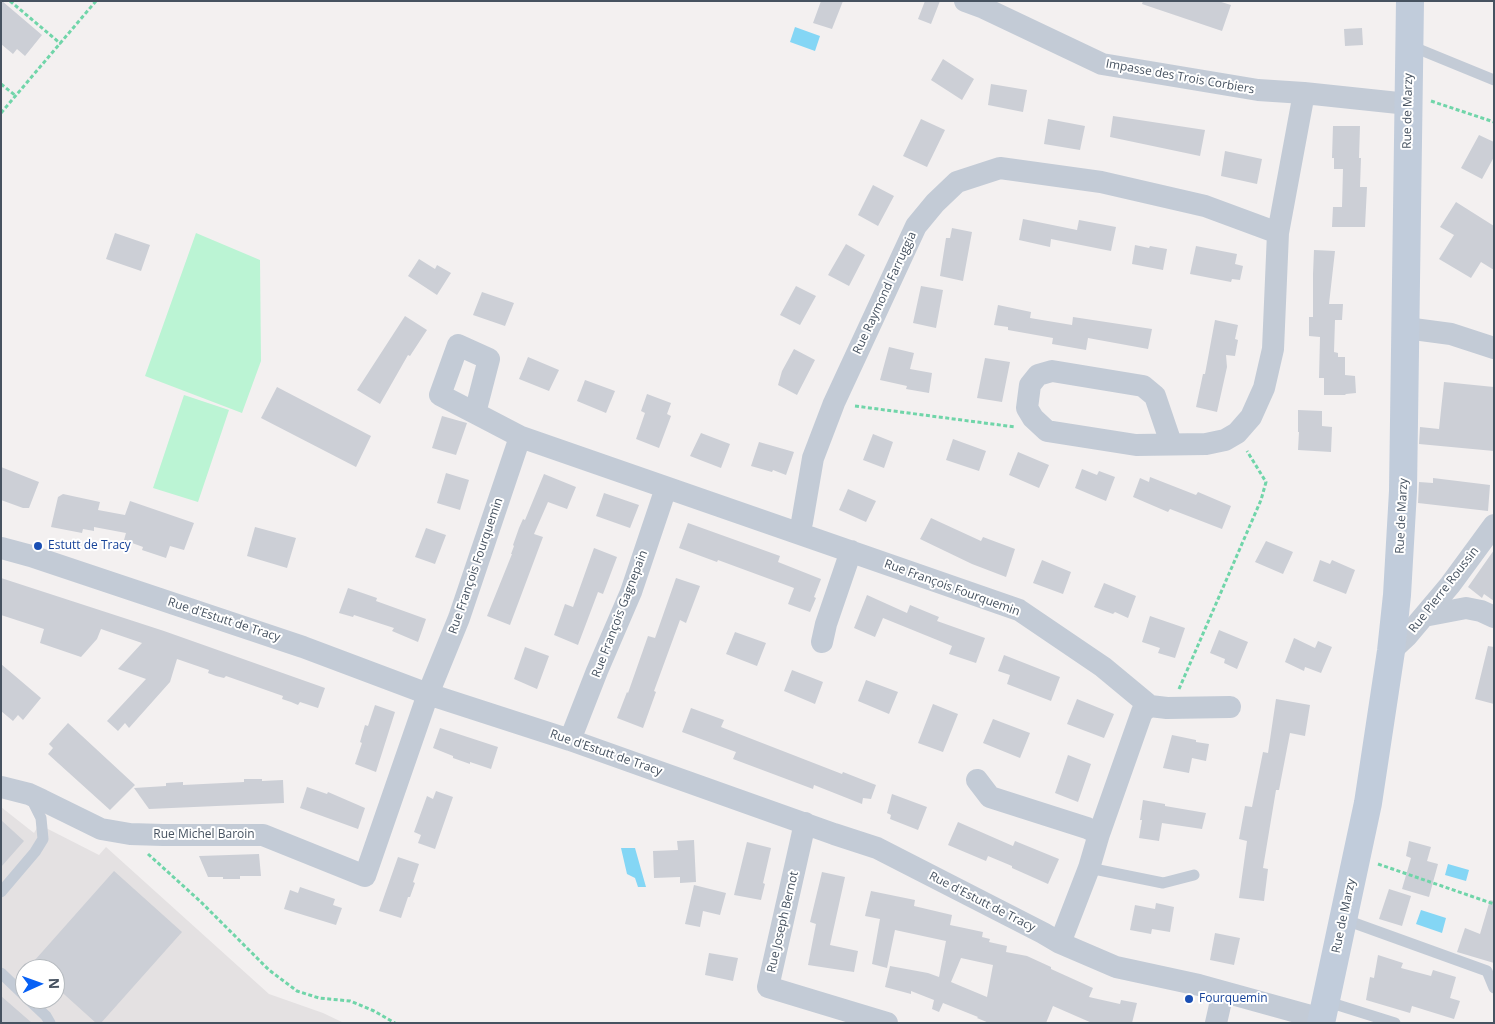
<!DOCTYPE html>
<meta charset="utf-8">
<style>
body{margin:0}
#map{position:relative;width:1495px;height:1024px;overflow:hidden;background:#f3f0f0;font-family:"Open Sans",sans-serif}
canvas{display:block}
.frame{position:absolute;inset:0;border:2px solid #465260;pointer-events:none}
.north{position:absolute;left:15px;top:959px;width:50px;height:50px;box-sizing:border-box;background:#fff;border:1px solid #b5babf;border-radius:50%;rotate:88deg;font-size:14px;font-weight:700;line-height:20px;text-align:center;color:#465260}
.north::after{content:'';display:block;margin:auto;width:18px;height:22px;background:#0861f5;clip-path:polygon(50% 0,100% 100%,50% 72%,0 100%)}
</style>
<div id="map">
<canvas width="1495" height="1024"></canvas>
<div class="frame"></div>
<div class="north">N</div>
</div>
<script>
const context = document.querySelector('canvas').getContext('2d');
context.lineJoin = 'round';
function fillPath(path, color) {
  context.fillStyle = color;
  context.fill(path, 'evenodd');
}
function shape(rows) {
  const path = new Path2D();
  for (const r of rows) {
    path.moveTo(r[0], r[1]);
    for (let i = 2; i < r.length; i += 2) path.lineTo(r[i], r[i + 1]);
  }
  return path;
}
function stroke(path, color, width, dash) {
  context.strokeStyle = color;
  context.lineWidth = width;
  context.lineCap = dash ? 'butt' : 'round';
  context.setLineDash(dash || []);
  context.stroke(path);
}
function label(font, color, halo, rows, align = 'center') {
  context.font = font + ' "Open Sans",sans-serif';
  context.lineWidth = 4;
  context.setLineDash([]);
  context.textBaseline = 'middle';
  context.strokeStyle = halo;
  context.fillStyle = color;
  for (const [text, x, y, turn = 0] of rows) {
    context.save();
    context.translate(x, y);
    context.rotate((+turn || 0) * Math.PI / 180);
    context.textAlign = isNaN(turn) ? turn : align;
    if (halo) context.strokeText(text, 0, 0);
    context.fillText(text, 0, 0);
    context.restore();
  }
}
fillPath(shape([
 [1,807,34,833,37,828,46,828,99,855,106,847,269,994,323,1013,344,1023,1,1023],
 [25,969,55,969,55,999,25,999]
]), '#e4e1e2');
fillPath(shape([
 [196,233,260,260,261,361,242,413,145,376],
 [184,395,229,410,198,502,153,488]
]), '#bbf4d4');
fillPath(shape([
 [795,27,820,36,815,51,790,42],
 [621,848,635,848,646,887,638,887,635,878,627,874],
 [1448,864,1469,870,1466,881,1445,875],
 [1421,910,1446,918,1442,933,1416,924]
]), '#84d6f5');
fillPath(shape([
 [2,1,42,35,25,56,17,49,13,54,1,44],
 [821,1,843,1,832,29,813,23],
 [925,1,940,1,931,24,918,19],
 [1143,1,1218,1,1231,5,1222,31,1142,4],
 [1362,28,1363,45,1345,46,1344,29],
 [943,59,974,79,962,100,931,80],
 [991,84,1027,90,1023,112,988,105],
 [1113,116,1205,130,1200,156,1110,137],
 [921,119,945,130,927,167,903,156],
 [1048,119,1085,126,1080,150,1044,144],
 [1333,126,1360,126,1359,158,1361,158,1360,187,1367,187,1365,227,1332,227,1333,207,1342,207,1343,169,1334,169,1334,158,1332,158],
 [1479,135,1494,142,1494,157,1482,179,1461,168],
 [1225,151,1262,159,1257,184,1221,176],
 [873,185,894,196,878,226,858,215],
 [1456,202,1494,226,1494,270,1481,262,1471,278,1439,259,1454,235,1440,227],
 [1023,219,1077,230,1079,220,1116,227,1111,251,1051,239,1050,247,1019,240],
 [952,228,972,232,963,281,940,276,946,238,950,238],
 [115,233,150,245,141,271,106,259],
 [846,244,865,255,849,286,828,275],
 [1135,245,1149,248,1150,246,1167,249,1163,270,1132,264],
 [1196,246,1237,254,1235,264,1243,266,1240,280,1232,279,1231,282,1190,274],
 [1314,250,1335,251,1329,304,1343,304,1342,320,1335,320,1334,352,1338,353,1338,357,1345,357,1345,375,1355,376,1356,393,1346,394,1345,395,1324,395,1324,378,1319,378,1320,337,1309,336,1309,317,1313,317,1313,274],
 [419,259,435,269,437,265,451,273,437,295,408,276],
 [796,286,816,296,800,325,780,315],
 [921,286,943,290,936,328,913,323],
 [482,292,514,303,505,326,473,315],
 [998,305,1031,312,1030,318,1072,325,1073,317,1152,329,1148,349,1088,338,1086,350,1052,344,1053,338,1008,330,1008,327,994,325],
 [405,316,427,330,410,356,408,355,380,404,357,390],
 [1215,320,1238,325,1235,339,1238,340,1235,356,1226,355,1227,367,1217,412,1196,407,1203,374,1205,374],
 [889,347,914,353,910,369,932,373,929,393,906,389,907,386,880,380],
 [794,349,815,360,797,395,778,385,782,371],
 [528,357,559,370,549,391,519,379],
 [985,358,1010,362,1002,402,977,398],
 [585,380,615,391,606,413,577,401],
 [1444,382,1494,387,1494,451,1419,444,1420,427,1439,429],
 [277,387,371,436,356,467,261,418],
 [647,394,671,403,667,414,671,416,659,448,636,439,645,413,641,411],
 [1298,410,1322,411,1322,426,1332,427,1331,452,1298,450,1299,432,1298,432],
 [442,416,467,423,456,455,432,448],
 [701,433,730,444,721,468,690,456],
 [873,434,893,442,884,468,863,460],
 [953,439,986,451,979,471,946,460],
 [759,442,794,452,786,475,773,470,772,472,751,466],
 [1018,452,1049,465,1039,488,1009,475],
 [1,467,39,482,29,508,23,508,1,500],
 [1082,469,1097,475,1099,471,1115,477,1106,501,1075,488],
 [446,473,469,480,460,510,437,503],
 [544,474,576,487,567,509,548,502,534,534,543,537,510,625,487,616,512,554,511,554,514,546,513,545,519,528,523,519,525,520],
 [1150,477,1196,495,1198,492,1231,506,1222,529,1170,509,1168,512,1133,497,1140,478,1149,482],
 [1433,478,1490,485,1488,511,1418,503,1419,482,1433,483],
 [848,489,876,501,866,522,839,510],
 [604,493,639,505,630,528,596,516],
 [63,494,100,502,98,510,125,515,130,501,194,523,184,550,170,546,166,558,142,550,143,547,124,540,126,533,94,527,94,531,83,529,82,533,51,527,58,497],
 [931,518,981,541,983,537,1015,549,1006,577,972,564,920,539],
 [688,523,780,556,778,562,821,579,814,597,816,598,810,612,788,604,794,588,718,560,717,562,679,548],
 [255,527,296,538,287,568,247,556],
 [426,528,446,535,435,564,415,557],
 [1266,541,1293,552,1283,574,1255,562],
 [594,548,617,557,603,594,598,592,578,645,554,635,565,604,573,607],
 [1494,550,1494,601,1484,594,1482,598,1468,587],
 [1042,560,1071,572,1063,594,1033,583],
 [1320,560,1330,564,1332,560,1355,570,1346,594,1313,581],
 [1,578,164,631,325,688,318,708,300,702,298,705,291,702,282,699,283,696,226,676,224,678,216,676,208,673,209,670,177,659,170,682,129,728,125,723,118,731,107,721,146,679,118,669,142,643,101,629,97,639,81,657,40,643,44,629,1,615],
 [676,578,700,586,686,623,680,620,654,691,656,692,643,728,617,718,627,692,628,693,648,636,655,638],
 [1104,583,1136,596,1128,618,1115,612,1113,614,1094,607],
 [348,588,377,598,376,601,426,619,418,642,392,631,394,628,354,615,353,617,339,613],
 [867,595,907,613,910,605,939,617,937,621,985,638,976,663,949,654,952,646,883,618,875,637,854,628],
 [1150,616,1185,628,1175,658,1158,653,1160,648,1142,642],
 [1219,630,1248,642,1237,669,1224,663,1225,659,1210,653],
 [735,632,766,643,757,666,726,654],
 [1294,638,1315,648,1318,641,1332,647,1321,673,1305,667,1304,671,1285,662],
 [1488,646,1494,647,1494,704,1475,699],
 [525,647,549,656,537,689,514,679],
 [1004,655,1060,677,1051,701,1007,684,1010,675,998,671],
 [1,664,41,698,23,720,18,715,13,721,1,711],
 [792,670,823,682,815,704,784,691],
 [866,680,898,692,889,714,858,701],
 [1077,699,1114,714,1104,738,1067,724],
 [1276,699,1310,705,1305,736,1290,733,1279,790,1276,790,1263,868,1268,869,1264,901,1239,898,1247,841,1239,839,1245,806,1252,807,1263,752,1268,753],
 [933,704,958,714,943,752,918,743],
 [375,705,395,712,376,772,355,764,362,743,360,742,365,725,368,726],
 [691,708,724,720,721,727,842,774,843,772,876,785,871,799,863,798,862,804,814,785,813,789,733,759,736,752,682,732],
 [993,719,1030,733,1020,758,983,743],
 [68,723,135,785,110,810,48,754,53,748,49,744],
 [440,728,498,747,491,769,470,762,470,764,453,758,453,756,433,748],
 [1172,735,1196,740,1196,742,1209,744,1206,761,1192,758,1189,773,1163,768],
 [1068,755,1091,764,1078,802,1055,793],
 [244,779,262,779,262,781,283,780,284,803,149,809,134,788,166,786,166,783,183,782,183,785,244,782],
 [307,787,327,794,328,792,365,808,358,829,300,808],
 [436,791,453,797,435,849,418,843,421,835,414,832,427,796,433,799],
 [892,794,927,807,918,830,890,819,891,815,887,813],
 [1143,800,1165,804,1165,806,1206,813,1202,829,1162,823,1159,841,1139,838,1142,820,1140,820],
 [1,820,24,841,1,867],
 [958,822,1013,846,1015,841,1059,859,1048,884,1012,868,1012,866,988,856,986,861,948,845],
 [694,840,696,882,680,883,680,877,654,878,653,851,678,850,677,841],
 [1409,841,1431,847,1427,861,1438,864,1429,897,1402,889,1411,858,1406,856],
 [747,842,771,848,763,883,765,884,761,900,734,895],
 [259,854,261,876,240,876,240,879,223,879,223,877,208,877,199,856],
 [398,857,419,864,413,882,415,883,410,897,408,897,401,918,379,911],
 [114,871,182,932,101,1023,96,1023,55,986,55,969,27,969],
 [822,872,845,877,830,945,858,951,854,972,808,965,816,924,810,922],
 [694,885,726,893,720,915,703,911,700,927,685,924],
 [300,887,335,899,333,905,342,908,336,925,284,909,290,890,298,893],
 [1389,889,1411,896,1402,926,1379,919],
 [871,891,915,900,914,906,952,915,950,925,983,932,982,937,990,939,989,942,1007,946,1006,952,1027,956,1051,967,1051,969,1093,988,1089,997,1120,1004,1121,1000,1137,1003,1132,1023,1092,1023,1053,1006,1046,1023,989,1023,977,1018,978,1017,943,1003,939,1012,932,1009,934,1000,911,991,911,994,885,987,890,966,928,973,939,977,946,941,895,930,887,968,872,964,880,919,865,916],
 [961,958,993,965,987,997,951,982],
 [1490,900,1494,901,1494,963,1457,952,1465,928,1480,934],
 [1156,903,1174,907,1170,932,1152,929,1151,934,1130,930,1135,905,1155,909],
 [1215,933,1240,938,1234,965,1210,960],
 [709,953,738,958,733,981,705,975],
 [1378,955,1403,963,1401,968,1431,976,1433,970,1456,977,1450,998,1460,1001,1454,1019,1412,1006,1410,1013,1366,1000,1370,977,1374,978],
 [1,996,32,1023,1,1023]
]), '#cccfd6');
stroke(shape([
 [10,1,61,44],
 [1,84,16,96],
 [1431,101,1494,122],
 [1,113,96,1],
 [855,406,1015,427],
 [1179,689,1261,500,1266,482,1247,451],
 [148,854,201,902,269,970,297,991,319,998,350,1001,374,1011,395,1023],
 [1378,864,1494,904]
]), '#70d5a9', 3, [4, 2.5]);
stroke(shape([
 [1411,46,1494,80],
 [1089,868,1163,883,1194,875],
 [1,892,35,852,43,839,41,818,30,796],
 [1343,919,1487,971,1494,988],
 [1,973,25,996],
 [28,999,46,1016,50,1023],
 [1325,1001,1395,1023]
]), '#c3cbd6', 11);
stroke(shape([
 [965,1,984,8,1102,64,1258,90,1304,93,1408,104],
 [1406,328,1451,334,1494,348],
 [475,413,489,359,458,345,440,395,475,413,521,437,1019,610,1103,667,1150,706,1142,712,1099,834,1089,868,1060,943],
 [1171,443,1155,396,1143,386,1052,371,1038,375,1030,385,1027,408,1033,418,1047,431,1136,445,1206,444,1225,440,1237,433,1251,417,1264,388,1273,349,1278,233,1304,93],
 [798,532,802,522,813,458,834,403,916,226,935,203,957,182,1000,168,1101,182,1205,206,1278,233],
 [1,548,31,556,303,647,428,694,570,740,834,834,877,848,1043,933,1060,943,1116,967,1199,985,1322,1019],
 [1424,616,1466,608,1481,611,1494,617],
 [822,642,826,624,851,551],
 [1391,651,1407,636,1450,585,1494,525],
 [1150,706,1167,708,1230,707],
 [570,740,597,671,631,592,666,488],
 [977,780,990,797,1087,828,1099,834],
 [1,787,29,794,42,800,101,829,130,834,163,835,263,835,365,876,428,694,459,618,517,446,521,437],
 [805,823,768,987,887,1023],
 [1216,1023,1223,992]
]), '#c3cbd6', 22);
stroke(shape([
 [1321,1023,1368,803,1391,651,1397,595,1403,491,1410,1]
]), '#c1ccdb', 28);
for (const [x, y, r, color] of [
 [38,546,5,"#1a4fb4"],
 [1189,999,5,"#1a4fb4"]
]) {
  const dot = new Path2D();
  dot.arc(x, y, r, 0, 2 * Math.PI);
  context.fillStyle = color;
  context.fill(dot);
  stroke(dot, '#fff', 2);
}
label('12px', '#465260', '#fff', [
 ["Impasse des Trois Corbiers",1180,77,10],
 ["Rue de Marzy",1408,111,-89],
 ["Rue Raymond Farruggia",885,293,-65],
 ["Rue de Marzy",1402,516,-87],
 ["Rue François Fourquemin",476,566,-71],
 ["Rue François Fourquemin",952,588,20],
 ["Rue Pierre Roussin",1444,590,-52],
 ["Rue François Gagnepain",620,614,-69],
 ["Rue d'Estutt de Tracy",224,620,18],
 ["Rue d'Estutt de Tracy",606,753,19],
 ["Rue Michel Baroin",204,835],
 ["Rue d'Estutt de Tracy",982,902,27],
 ["Rue de Marzy",1344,916,-78],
 ["Rue Joseph Bernot",783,922,-77]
]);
label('12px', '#164399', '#fff', [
 ["Estutt de Tracy",48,546],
 ["Fourquemin",1199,999]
], 'left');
</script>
